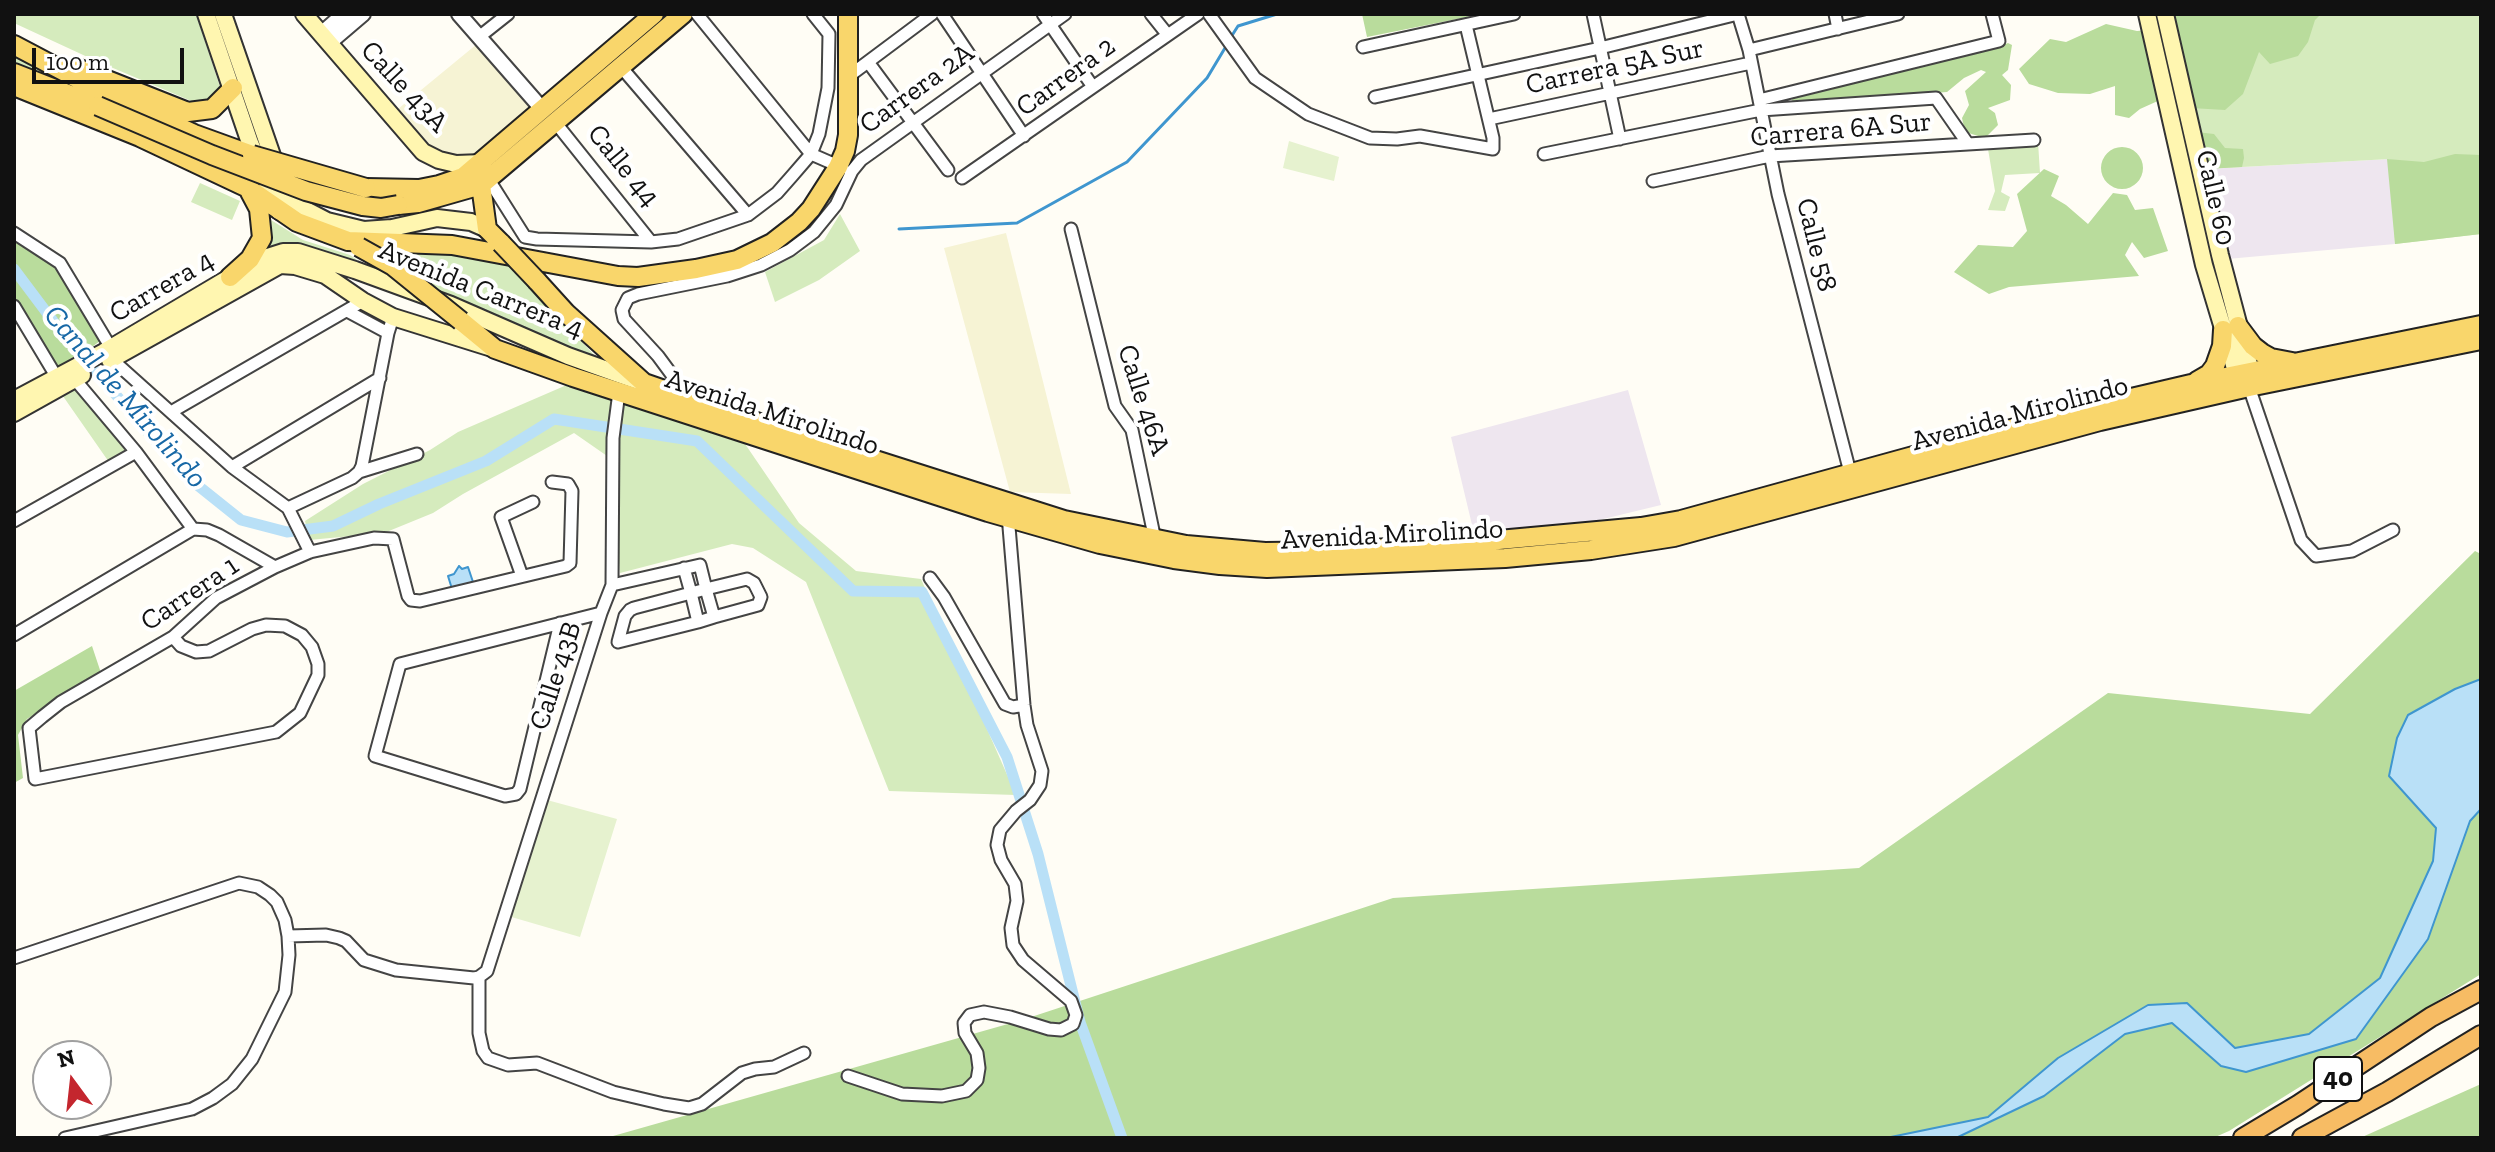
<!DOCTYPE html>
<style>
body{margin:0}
#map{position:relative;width:2495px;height:1152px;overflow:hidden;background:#fffdf5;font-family:"Zilla Slab",serif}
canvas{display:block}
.frame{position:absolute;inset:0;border:16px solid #111;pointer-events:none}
.north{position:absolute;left:32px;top:1040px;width:80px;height:80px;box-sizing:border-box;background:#fff;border:2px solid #a0a0a0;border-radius:50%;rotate:345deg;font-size:22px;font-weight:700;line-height:32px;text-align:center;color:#111}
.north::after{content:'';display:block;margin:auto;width:28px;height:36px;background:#c4262e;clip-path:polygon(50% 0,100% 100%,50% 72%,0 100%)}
.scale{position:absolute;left:32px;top:48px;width:152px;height:36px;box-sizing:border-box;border:4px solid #111;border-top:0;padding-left:10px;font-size:24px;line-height:28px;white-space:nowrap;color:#111;-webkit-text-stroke:6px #fff;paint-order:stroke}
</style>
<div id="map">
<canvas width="2495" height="1152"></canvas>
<div class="frame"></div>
<div class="north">N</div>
<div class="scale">100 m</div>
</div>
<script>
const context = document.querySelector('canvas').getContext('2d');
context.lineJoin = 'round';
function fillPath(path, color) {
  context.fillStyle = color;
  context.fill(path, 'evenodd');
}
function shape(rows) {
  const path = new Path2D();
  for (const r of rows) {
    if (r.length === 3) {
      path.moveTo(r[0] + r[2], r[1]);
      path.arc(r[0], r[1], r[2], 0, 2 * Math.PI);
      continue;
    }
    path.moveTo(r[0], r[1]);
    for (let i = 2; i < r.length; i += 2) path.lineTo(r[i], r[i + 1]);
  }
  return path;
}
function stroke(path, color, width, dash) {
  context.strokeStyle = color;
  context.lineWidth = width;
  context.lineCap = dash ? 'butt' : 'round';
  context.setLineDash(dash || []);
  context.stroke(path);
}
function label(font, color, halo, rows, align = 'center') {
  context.font = font + ' "Zilla Slab",serif';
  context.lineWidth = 8;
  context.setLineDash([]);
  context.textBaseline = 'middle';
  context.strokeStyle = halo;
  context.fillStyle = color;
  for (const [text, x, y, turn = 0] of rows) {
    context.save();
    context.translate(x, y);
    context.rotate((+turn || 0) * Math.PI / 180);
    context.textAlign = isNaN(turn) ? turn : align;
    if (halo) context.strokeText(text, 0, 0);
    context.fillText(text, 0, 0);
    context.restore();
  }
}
fillPath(shape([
 [2390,159,2395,244,2227,259,2205,169],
 [1628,390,1661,505,1554,531,1473,529,1451,437]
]), '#eee6ef');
fillPath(shape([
 [477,44,538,107,475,158,459,159,430,149,398,109],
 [1006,233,1071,494,1010,492,944,248]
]), '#f6f3d4');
fillPath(shape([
 [14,14,196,14,223,96,196,103,94,60,14,23],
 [2169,14,2481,14,2481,234,2395,244,2390,159,2205,169],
 [14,52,94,96,14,68],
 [2038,142,2040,173,2005,175,2001,192,2010,197,2005,211,1988,210,1995,191,1988,149],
 [200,183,240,201,232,220,191,202],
 [840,214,860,251,819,280,775,302,765,272,824,240],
 [271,220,303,240,350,255,383,278,264,255,272,231],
 [375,251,443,253,507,264,601,362,446,299],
 [74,379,135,451,111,465,58,389],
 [569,384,741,438,799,523,856,571,921,579,1016,795,889,791,806,582,753,548,732,544,620,573,610,458,574,433,463,494,433,513,384,533,309,540,305,521,363,484,430,450,458,432]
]), '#d5ebbd');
fillPath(shape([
 [1362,14,1482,14,1367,37],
 [2172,14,2321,14,2315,20,2308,42,2298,56,2270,64,2259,52,2243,94,2225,110,2191,108],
 [2106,24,2137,31,2148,30,2160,100,2140,109,2129,118,2115,115,2115,86,2090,94,2058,93,2029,84,2019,69,2050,39,2066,42],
 [2008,43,2012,45,2008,70,2002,75,2011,85,2010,100,1988,108,1995,113,1998,125,1985,138,1965,132,1962,118,1969,105,1965,91,1986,72,1981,70,1964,78,1947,92,1793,103,1792,99,1993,49],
 [2196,132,2214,134,2225,148,2243,149,2244,158,2242,167,2205,169],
 [2122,168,21],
 [2455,154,2481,155,2481,234,2395,244,2387,159,2424,162],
 [2044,169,2059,176,2051,196,2066,205,2088,224,2113,193,2127,195,2135,210,2153,208,2168,251,2144,258,2132,242,2125,255,2139,276,2009,287,1989,294,1954,272,1978,245,2013,247,2027,231,2017,194],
 [14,235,59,263,100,341,54,375,14,308],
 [2475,551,2481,554,2481,974,2229,1131,2213,1138,606,1138,1022,1020,1393,898,1859,868,2108,693,2310,714],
 [92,646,101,673,27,719,18,735,23,778,14,783,14,691],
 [2481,1084,2481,1138,2360,1138]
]), '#b9dc9c');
fillPath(shape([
 [1289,141,1339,157,1334,181,1283,168],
 [547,800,617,819,580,937,508,916]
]), '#e6f2cf');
const water = shape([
 [459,566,462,569,468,567,473,582,452,589,448,576,454,574,459,566],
 [2481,679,2481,809,2470,821,2428,939,2356,1039,2246,1072,2221,1066,2172,1023,2125,1034,2044,1096,1956,1138,1886,1138,1988,1117,2058,1058,2148,1005,2187,1003,2235,1048,2309,1034,2380,978,2433,861,2436,828,2389,776,2397,738,2408,715,2455,689,2481,679]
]);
fillPath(water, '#b9e0f7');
stroke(water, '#3f96cf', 2);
stroke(shape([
 [1231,37,1238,26,1277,14],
 [899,229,1017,223,1127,162,1207,78,1228,43]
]), '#3f96cf', 3);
stroke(shape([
 [14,269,59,329,186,476,241,520,287,532,333,526,379,504,486,461,554,419,697,441,853,591,922,592,1007,757,1038,854,1080,1022,1122,1138]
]), '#b9e0f7', 11);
const minor = shape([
 [697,14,811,154,843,168],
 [942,14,1024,136],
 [1043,14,1093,87],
 [1151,14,1167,34],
 [1209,14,1255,78,1308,114,1370,138,1397,139,1420,136,1493,149,1493,138,1466,25],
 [1593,14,1620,139],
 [1738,14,1749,50,1778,194,1852,480],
 [1835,14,1838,29],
 [479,37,508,14],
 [1363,47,1514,14],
 [1749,50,1898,14],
 [868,62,948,170],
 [621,67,748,215],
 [849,76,932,14],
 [1375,97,1600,48,1738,14],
 [1759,100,1999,41,1992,14],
 [1489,119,1751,63],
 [555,122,651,242],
 [1544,154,1761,110,1936,98,1968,144],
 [962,178,1198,14],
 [489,180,525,237,537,239,651,242,678,239,748,215,777,193,792,176,811,154,819,134,828,88,829,34,813,14],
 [1653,181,1770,156,2034,140],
 [1071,229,1115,406,1132,430,1155,540],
 [14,233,60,263,111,348],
 [14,306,56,376],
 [347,311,388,333],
 [107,355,232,467,288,508,310,552],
 [72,376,136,452,193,529,207,530,219,535,275,567],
 [2249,387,2301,540,2316,556,2352,551,2393,530],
 [689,398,658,356,624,319,622,310,628,298,638,294,727,276,761,265,790,250,814,232,836,205,852,171,861,160,1065,14],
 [171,412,363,301],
 [232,467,380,378],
 [359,472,362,466,388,333,393,317],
 [288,508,352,478,359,472,417,454],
 [14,521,136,452],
 [684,568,691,593,698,622,714,617,706,589,691,593,634,608,630,610,625,616,618,642,698,622],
 [522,576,501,517,533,502],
 [930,578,944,597,1005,704,1013,707,1024,705],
 [612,585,700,565,706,589,747,579,754,583,761,597,758,605,714,617],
 [560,623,520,789,516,794,505,796,375,756,400,664,601,613],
 [14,635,193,529],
 [173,637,181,646,196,652,209,651,252,629,266,625,285,626,302,635,312,647,318,664,318,675,300,713,276,732,35,779,29,728,42,717,61,702,173,637,216,598,275,567,310,552,374,538,393,539,408,596,411,600,420,601,566,566,570,563,572,491,568,484,552,482],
 [288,936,326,935,339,938,346,941,364,960,396,970,474,978,479,977,487,971,601,613,612,585,613,438,619,392],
 [14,958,239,883,258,887,270,895,277,902,285,920,288,936,289,955,285,992,252,1059,232,1084,213,1098,192,1109,65,1138],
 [479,977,479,1033,483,1051,488,1058,508,1065,537,1063,613,1092,664,1104,689,1108,702,1104,742,1073,755,1069,774,1067,804,1053],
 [848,1076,902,1094,942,1096,966,1091,977,1080,979,1068,977,1053,965,1033,964,1023,970,1015,984,1012,1010,1017,1049,1029,1061,1030,1073,1024,1076,1015,1071,1001,1023,960,1013,945,1011,928,1017,901,1015,884,1001,860,997,845,1000,830,1016,811,1030,800,1040,785,1042,771,1027,725,1024,705,1008,515]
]);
const tertiary = shape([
 [459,14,543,110],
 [321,34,344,14],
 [329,43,363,14]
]);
const secondary = shape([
 [206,14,250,143,279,211],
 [223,14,285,193,300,207,327,221,364,230,392,228,437,218,471,222,487,229],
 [304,14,423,152,439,160,456,164,482,163],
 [2147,14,2204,265,2237,375,2245,383],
 [2165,14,2220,255,2251,372,2250,381],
 [110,360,280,265,295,266,325,275,363,301,393,317,492,348],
 [14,400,104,352,261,259,283,252,298,252,355,270,451,305,568,356,638,381],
 [14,413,82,375]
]);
const primary = shape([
 [14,45,105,93,194,134,252,155],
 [77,68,188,112,212,109,233,88],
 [14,73,98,106],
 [14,86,140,137,246,187,297,222,348,241,452,245,618,276,638,277,696,269,737,260,772,243,799,222,811,209,838,167,845,151,848,135,848,14],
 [481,185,487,229,501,243],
 [366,188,419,189,439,185,463,177,654,14],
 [398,205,418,203,481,185,683,14],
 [230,277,250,259,262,238,259,209,250,192],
 [537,281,566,313,644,383,759,423,1064,520,1186,545,1265,552,1341,551,1455,544,1641,527,1681,520,2080,410,2191,384,2481,325],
 [461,321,495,349,573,377,988,512,1100,544,1174,559,1220,565,1267,568,1505,558,1591,550,1674,537,2100,421,2249,387,2481,340],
 [2238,326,2253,346,2262,353,2271,358,2292,362],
 [2197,381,2209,374,2215,366,2222,346,2223,330]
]);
const trunk = shape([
 [2243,1138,2298,1105,2431,1017,2481,990],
 [2302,1138,2387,1092,2481,1035]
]);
stroke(minor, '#444', 15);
stroke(tertiary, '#444', 18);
stroke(secondary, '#333', 20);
stroke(primary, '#222', 22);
stroke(trunk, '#222', 22);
stroke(minor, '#fff', 11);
stroke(tertiary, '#fff', 14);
stroke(secondary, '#fff6b0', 16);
stroke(primary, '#f9d66b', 18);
stroke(trunk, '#f7bc64', 18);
const primaryBridge = shape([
 [98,106,212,155,306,191,363,206,381,208,398,205],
 [252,155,366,188],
 [501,243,537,281],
 [359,247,393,266,461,321]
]);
stroke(primaryBridge, '#222', 22, []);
stroke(primaryBridge, '#f9d66b', 18);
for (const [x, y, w] of [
 [2338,1079,48]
]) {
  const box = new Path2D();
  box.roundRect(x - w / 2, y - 22, w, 44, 6);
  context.fillStyle = '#fff';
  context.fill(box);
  stroke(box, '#111', 2);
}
label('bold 26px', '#111', null, [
 ["40",2338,1079]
]);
label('28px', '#111', '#fff', [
 ["Carrera 5A Sur",1615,67,-12],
 ["Carrera 2",1066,77,-36],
 ["Calle 43A",404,87,47],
 ["Carrera 2A",917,89,-36],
 ["Carrera 6A Sur",1841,130,-5],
 ["Calle 44",623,166,51],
 ["Calle 60",2215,198,77],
 ["Calle 58",1816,245,76],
 ["Carrera 4",162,287,-30],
 ["Avenida Carrera 4",481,290,22],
 ["Calle 46A",1143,400,72],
 ["Avenida Mirolindo",772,413,18],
 ["Avenida Mirolindo",2020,414,-15],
 ["Avenida Mirolindo",1392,535,-3],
 ["Carrera 1",190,594,-34],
 ["Calle 43B",556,676,-72]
]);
label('italic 30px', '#1768a6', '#fff', [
 ["Canal de Mirolindo",125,397,49]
]);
</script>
